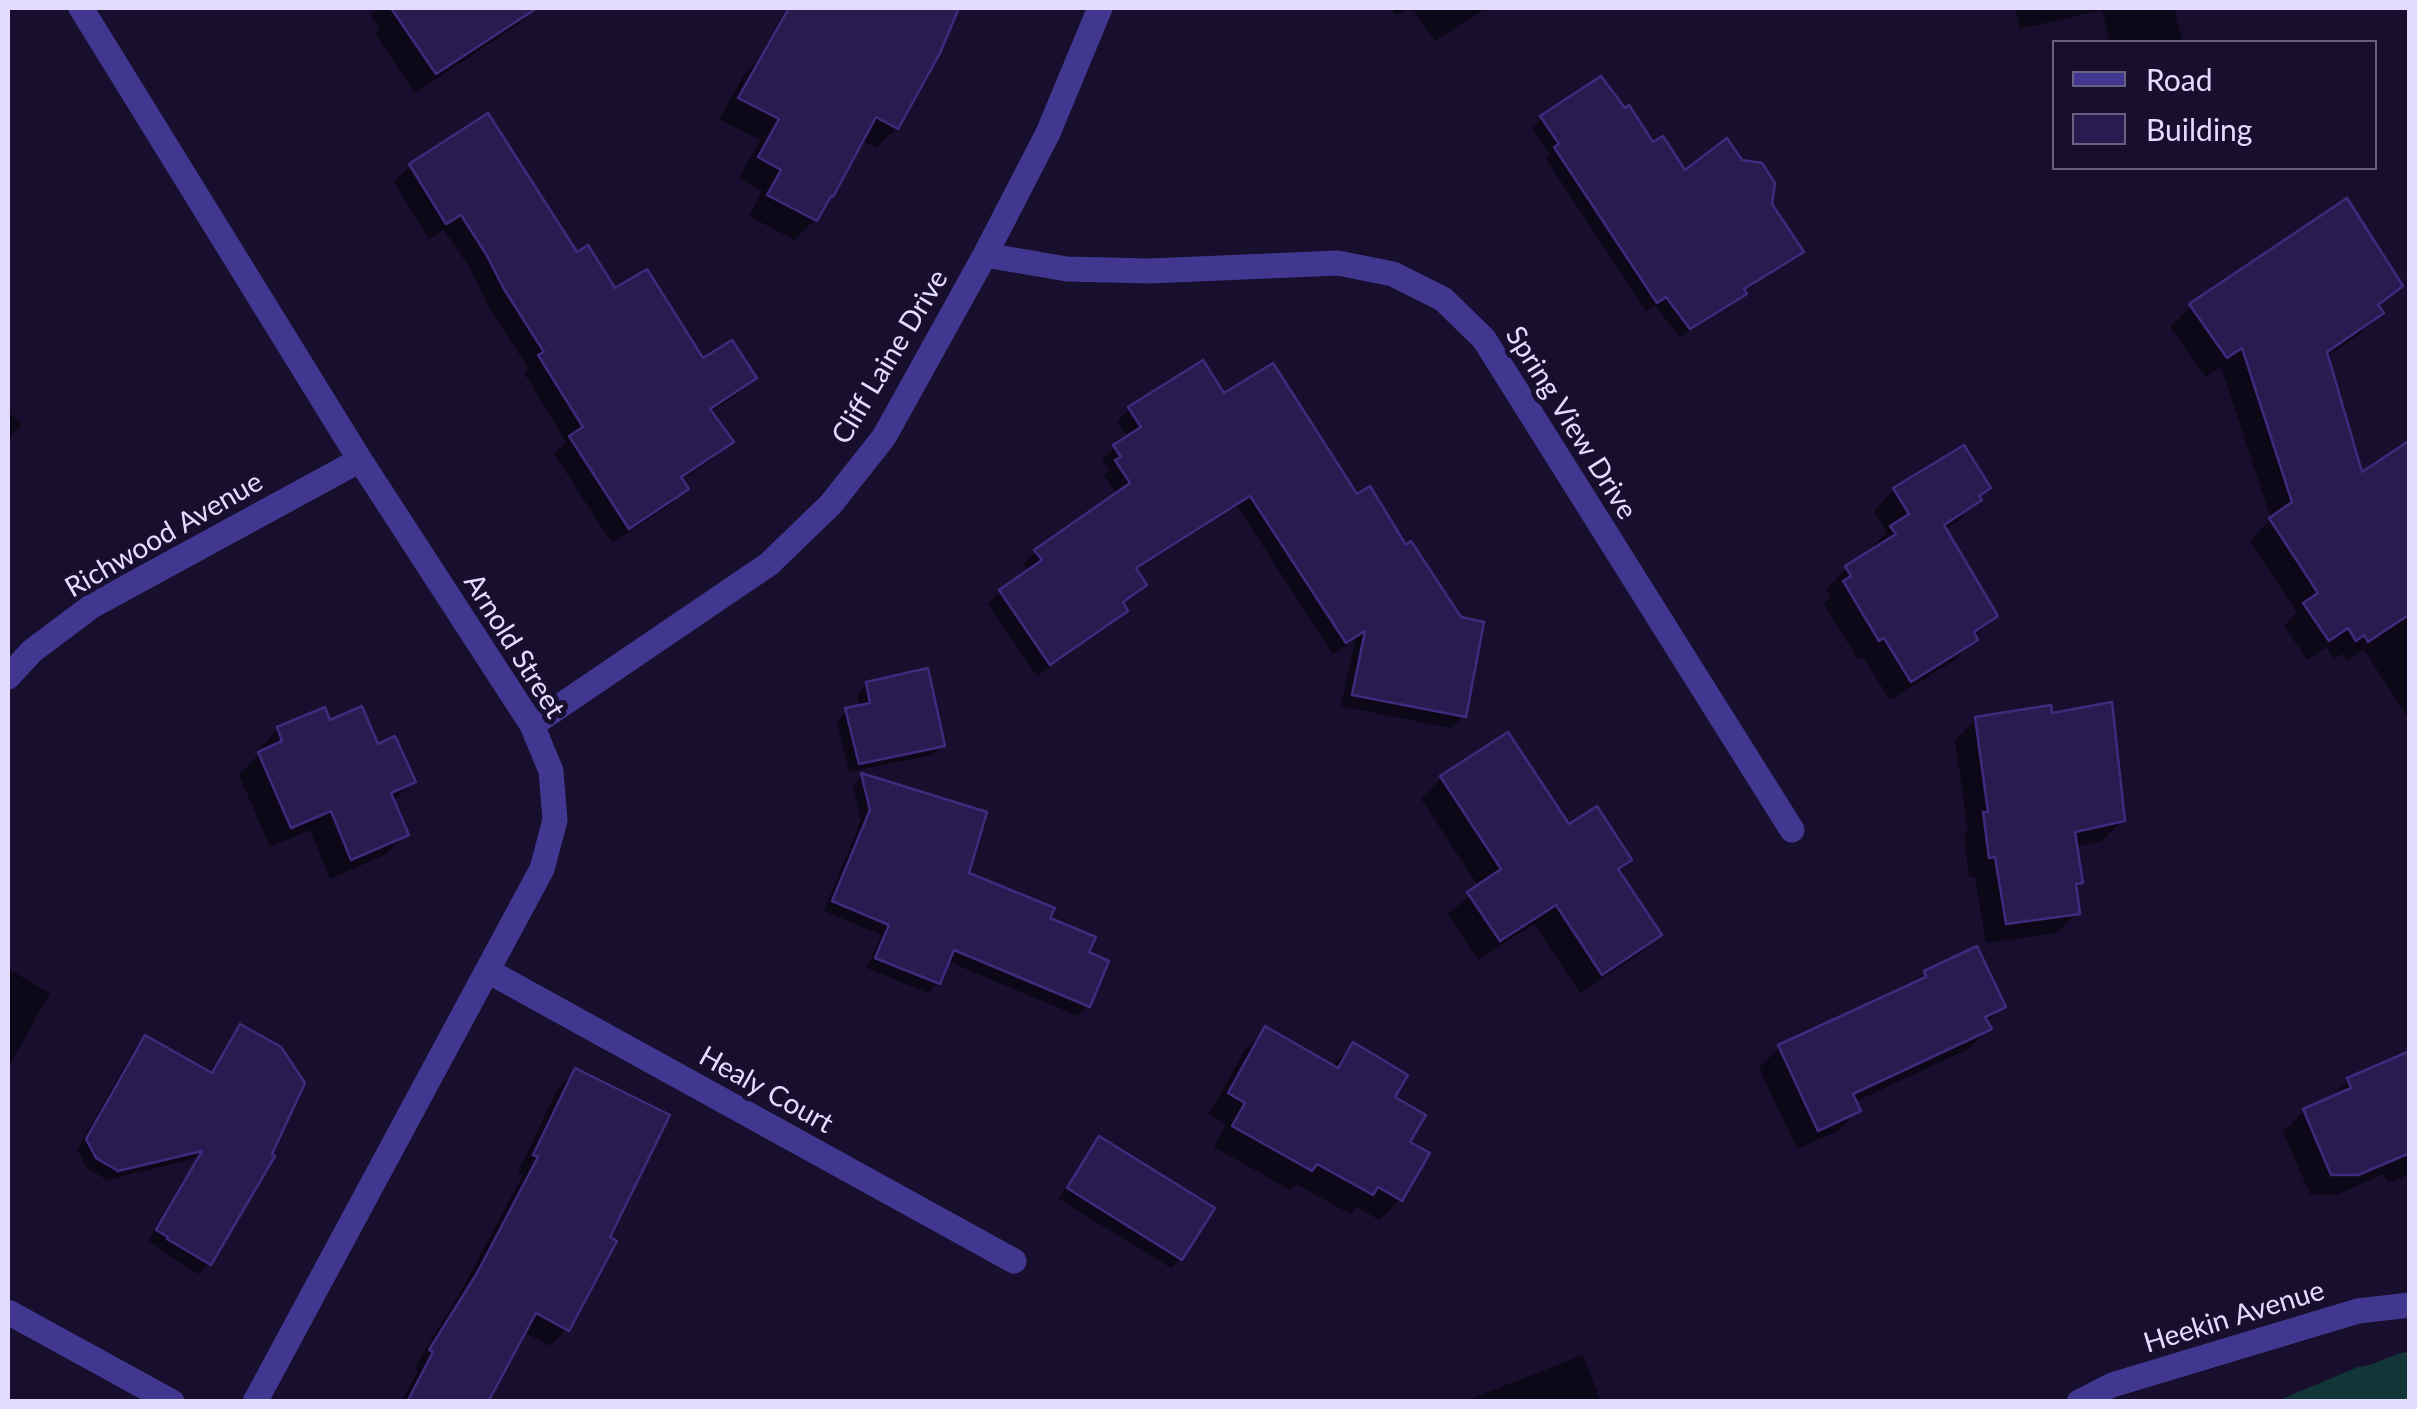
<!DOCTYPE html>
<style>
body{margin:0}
#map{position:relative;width:2417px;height:1409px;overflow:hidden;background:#170f2d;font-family:Lato,sans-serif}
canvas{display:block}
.frame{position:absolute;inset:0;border:10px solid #e3dcff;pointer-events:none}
.legend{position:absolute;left:2052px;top:40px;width:325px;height:130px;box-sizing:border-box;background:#170f2d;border:2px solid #696181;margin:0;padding:12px 18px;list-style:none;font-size:30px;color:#e3dcff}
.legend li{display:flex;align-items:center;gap:20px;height:50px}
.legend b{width:50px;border:2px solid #696181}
</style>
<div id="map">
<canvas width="2417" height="1409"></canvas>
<div class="frame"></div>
<ul class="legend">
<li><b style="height:12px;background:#413790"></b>Road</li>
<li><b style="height:28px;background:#291a50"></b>Building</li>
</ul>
</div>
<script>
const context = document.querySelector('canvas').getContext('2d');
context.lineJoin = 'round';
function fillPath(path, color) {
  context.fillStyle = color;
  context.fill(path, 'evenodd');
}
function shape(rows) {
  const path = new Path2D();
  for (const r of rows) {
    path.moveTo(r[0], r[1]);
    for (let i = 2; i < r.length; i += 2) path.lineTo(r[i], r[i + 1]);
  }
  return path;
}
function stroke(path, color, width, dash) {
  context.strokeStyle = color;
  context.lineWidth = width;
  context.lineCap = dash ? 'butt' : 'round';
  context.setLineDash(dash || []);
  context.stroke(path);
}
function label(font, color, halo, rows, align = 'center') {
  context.font = font + ' Lato,sans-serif';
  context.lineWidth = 10;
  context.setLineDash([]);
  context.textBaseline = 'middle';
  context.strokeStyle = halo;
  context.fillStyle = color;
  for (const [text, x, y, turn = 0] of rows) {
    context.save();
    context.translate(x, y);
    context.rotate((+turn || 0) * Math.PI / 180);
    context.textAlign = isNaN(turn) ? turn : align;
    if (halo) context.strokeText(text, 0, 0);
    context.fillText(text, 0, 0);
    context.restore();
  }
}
fillPath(shape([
 [2409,1352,2409,1401,2277,1401,2358,1367,2370,1365,2400,1353]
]), '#123638');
fillPath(shape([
 [378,8,535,8,519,24,415,93,375,34,380,29,370,15],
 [797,8,957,8,938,52,896,128,876,148,861,140,815,219,794,240,749,216,762,191,739,178,760,140,719,119,744,75,765,54,774,59],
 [1391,8,1408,8,1396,16],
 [1412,8,1486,8,1435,41],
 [2015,8,2174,8,2183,42,2110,42,2102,10,2020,29],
 [487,116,576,255,614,292,703,362,754,378,738,394,709,413,731,441,715,457,681,480,686,489,670,505,612,543,554,454,566,442,524,373,528,368,488,306,471,270,444,230,429,239,394,182,410,166],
 [1542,118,1653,146,1684,174,1769,205,1801,252,1791,261,1743,292,1734,303,1679,337,1655,305,1646,311,1546,159,1550,154,1532,128],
 [2400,285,2377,308,2381,313,2360,334,2326,357,2360,476,2410,460,2410,722,2364,649,2347,661,2343,654,2334,659,2326,647,2307,660,2284,626,2297,613,2250,541,2271,519,2221,367,2206,377,2170,327,2191,306],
 [1224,397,1463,716,1451,728,1341,706,1355,640,1333,654,1237,506,1135,571,1144,585,1121,604,1125,611,1113,623,1037,676,988,604,1000,592,1029,572,1023,564,1035,552,1117,495,1104,475,1109,470,1102,459,1115,447,1128,438,1117,421,1130,409],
 [8,412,22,424,8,440],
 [1963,448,1988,488,1959,520,1944,530,1995,615,1955,660,1890,700,1863,657,1858,660,1824,604,1831,597,1826,589,1847,568,1874,551,1871,548,1887,532,1874,511,1894,490],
 [867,684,942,745,932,755,849,772,837,721,847,711,860,708,857,694],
 [2050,716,2123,820,2102,841,2075,847,2080,882,2074,889,2077,913,2056,933,1986,943,1975,877,1969,877,1964,835,1968,831,1955,740,1976,719],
 [328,724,413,781,392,802,406,835,385,855,330,879,310,830,270,847,239,775,259,754,258,750,278,729],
 [1507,735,1568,828,1629,860,1617,872,1659,935,1638,955,1580,993,1534,924,1478,960,1448,914,1479,887,1421,799,1441,778],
 [862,776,966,874,1047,920,1088,1006,1078,1016,947,961,938,983,928,993,867,968,881,935,824,911,861,821,853,785],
 [8,969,50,993,8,1068],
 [1926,973,2003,1006,1986,1023,1989,1029,1968,1049,1855,1102,1858,1110,1838,1131,1797,1149,1759,1068,1780,1047,1912,986],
 [241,1027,209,1264,199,1274,159,1250,160,1248,148,1241,196,1158,107,1180,87,1168,77,1150,135,1048,145,1038,209,1075,231,1037],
 [1266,1030,1331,1067,1353,1046,1392,1098,1400,1200,1379,1220,1357,1207,1350,1214,1296,1184,1290,1190,1214,1147,1226,1124,1209,1114,1245,1050],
 [2410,1054,2410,1174,2388,1183,2383,1174,2336,1195,2310,1194,2283,1132,2304,1111,2328,1101,2349,1080],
 [575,1071,607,1238,567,1329,550,1346,523,1332,488,1396,491,1397,489,1402,401,1402,418,1370,414,1368,460,1293,523,1175,518,1172,558,1088],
 [1099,1139,1181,1258,1171,1268,1059,1199,1090,1149],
 [1583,1355,1601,1402,1464,1402,1465,1401]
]), '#0007');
const building = shape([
 [391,8,537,8,436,74,391,8],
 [789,8,959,8,940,53,898,129,876,117,833,197,831,196,817,221,767,195,781,170,758,157,779,119,738,98,789,8],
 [1601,76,1625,108,1629,105,1653,142,1663,136,1685,170,1727,138,1742,160,1762,163,1775,183,1772,204,1804,252,1744,289,1747,294,1690,329,1666,297,1657,303,1554,147,1559,144,1540,116,1601,76],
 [488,113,577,252,588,245,615,288,647,269,703,358,732,340,757,378,710,409,734,442,681,477,689,489,629,529,569,436,583,427,538,355,544,352,504,289,486,254,461,215,446,224,409,164,488,113],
 [2347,198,2403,286,2378,305,2384,313,2327,352,2362,472,2410,440,2410,614,2368,642,2364,635,2356,641,2348,628,2329,641,2303,603,2318,593,2269,518,2292,502,2242,348,2227,358,2189,304,2347,198],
 [1203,360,1224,393,1273,363,1357,494,1370,486,1406,545,1411,541,1461,617,1484,622,1466,717,1352,695,1365,631,1346,643,1250,496,1136,568,1147,585,1123,602,1128,611,1050,665,999,590,1042,560,1034,550,1130,483,1115,460,1121,457,1113,445,1141,427,1128,407,1203,360],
 [1964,445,1991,488,1979,496,1982,500,1944,525,1998,616,1974,632,1978,640,1911,682,1884,638,1879,641,1843,581,1851,576,1845,566,1896,534,1890,526,1909,514,1893,488,1964,445],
 [928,668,945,746,859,764,845,708,870,703,866,682,928,668],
 [2112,702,2125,821,2075,832,2083,883,2076,884,2080,914,2006,924,1995,857,1989,858,1983,812,1988,812,1975,717,2051,705,2052,713,2112,702],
 [362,706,378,744,395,736,416,782,391,793,409,835,351,860,331,811,291,828,258,752,282,741,277,727,325,707,330,720,362,706],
 [1508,732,1569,824,1597,806,1632,860,1618,869,1662,935,1602,975,1556,905,1500,941,1467,892,1501,869,1440,776,1508,732],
 [861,773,987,812,969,873,1055,908,1050,918,1096,937,1089,952,1109,961,1090,1007,954,950,940,984,875,958,889,925,832,901,870,810,861,773],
 [1977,946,2006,1007,1985,1017,1992,1029,1853,1094,1861,1111,1818,1131,1778,1045,1926,977,1924,971,1977,946],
 [240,1024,281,1047,305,1083,272,1154,275,1156,211,1265,167,1239,168,1237,156,1230,202,1151,118,1171,96,1158,86,1139,145,1035,212,1073,240,1024],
 [1265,1026,1338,1068,1353,1042,1408,1075,1395,1097,1426,1115,1410,1142,1430,1153,1402,1201,1378,1187,1373,1195,1317,1164,1312,1171,1232,1126,1245,1103,1228,1093,1265,1026],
 [2410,1051,2410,1153,2358,1175,2331,1175,2303,1109,2351,1088,2347,1078,2410,1051],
 [575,1068,670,1115,610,1237,617,1241,569,1331,536,1313,488,1402,407,1402,433,1352,429,1350,477,1273,538,1157,533,1155,575,1068],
 [1099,1136,1215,1208,1182,1260,1067,1188,1099,1136]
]);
fillPath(building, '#291a50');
stroke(building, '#412a7e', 2.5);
stroke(shape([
 [81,8,360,460,532,725,551,771,555,820,542,869,255,1402],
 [985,255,1067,269,1150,271,1338,263,1393,274,1443,299,1484,339,1792,830],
 [8,677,32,651,92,606,360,460],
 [532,725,769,564,831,504,884,437,985,255,1048,133,1100,8],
 [488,971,1014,1261],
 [8,1312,172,1402],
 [2079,1402,2112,1385,2358,1311,2410,1305]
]), '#413790', 25);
label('28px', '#e3dcff', '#170f2d', [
 ["Cliff Laine Drive",890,357,-59],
 ["Spring View Drive",1571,423,58],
 ["Richwood Avenue",164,535,-30],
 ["Arnold Street",514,646,58],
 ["Healy Court",766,1090,29],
 ["Heekin Avenue",2234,1317,-17]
]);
</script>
